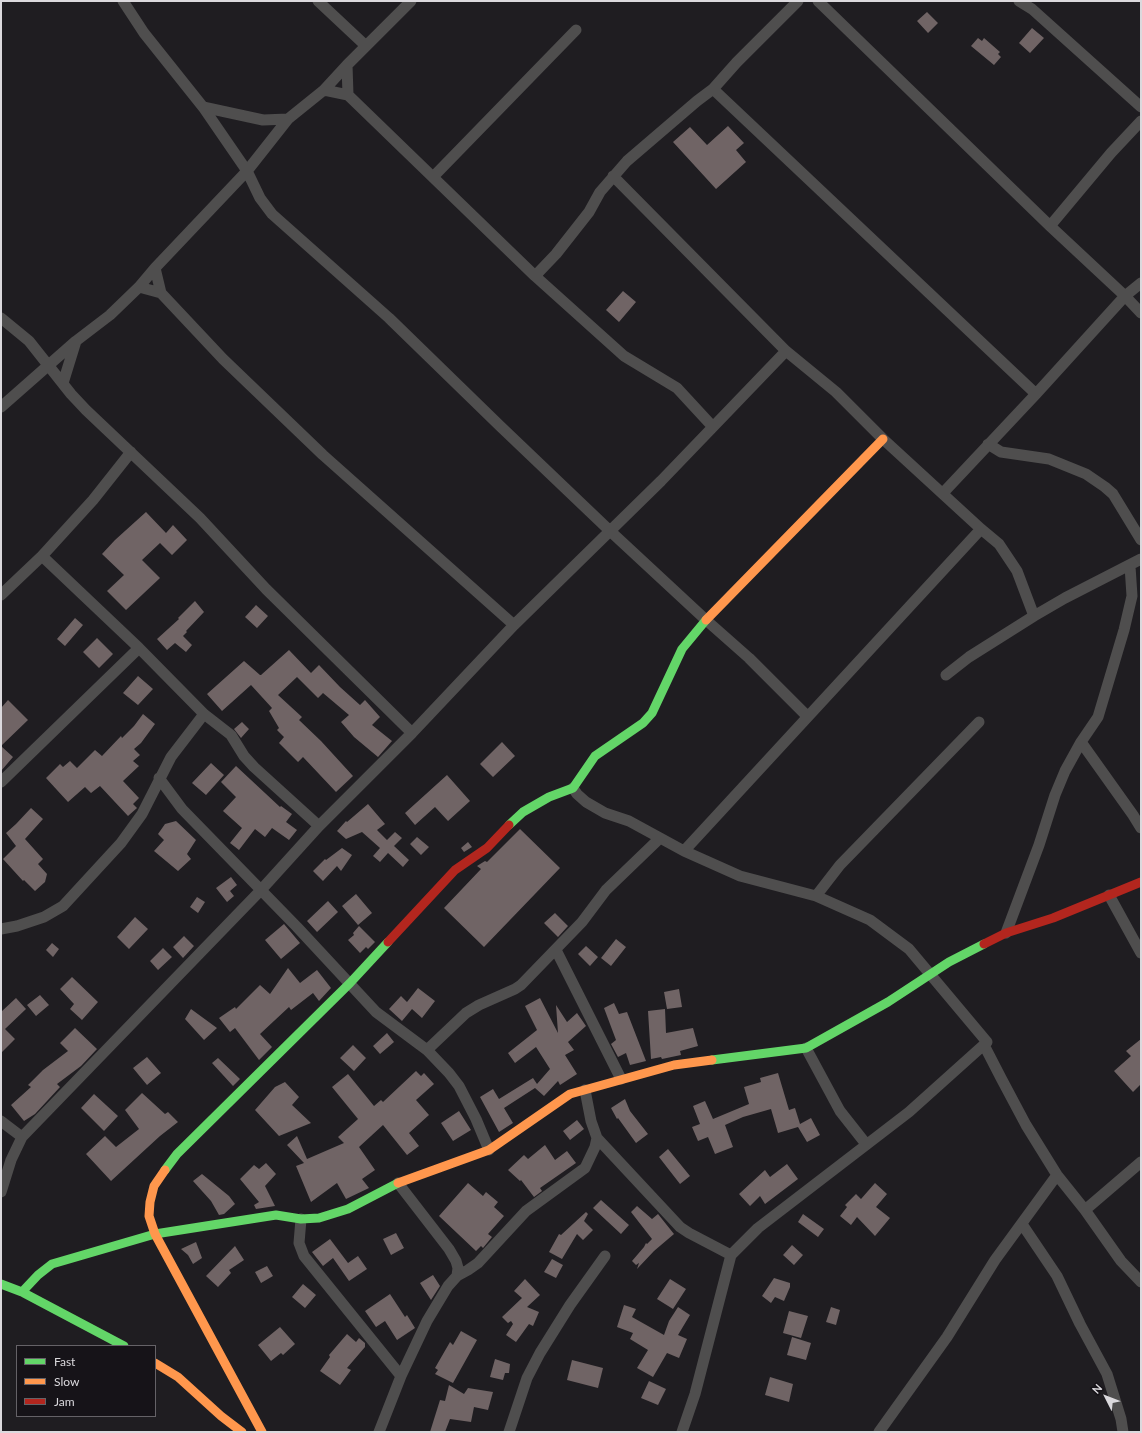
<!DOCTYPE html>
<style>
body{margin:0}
#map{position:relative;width:1142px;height:1433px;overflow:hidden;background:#1f1d21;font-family:Lato,sans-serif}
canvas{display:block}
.frame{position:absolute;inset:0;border:2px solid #dbd9dd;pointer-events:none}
.legend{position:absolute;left:16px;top:1345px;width:140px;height:72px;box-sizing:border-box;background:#161318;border:1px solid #656267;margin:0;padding:5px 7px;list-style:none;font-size:12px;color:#dbd9dd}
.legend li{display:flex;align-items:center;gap:8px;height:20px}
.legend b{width:20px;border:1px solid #656267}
.north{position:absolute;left:1086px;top:1377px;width:40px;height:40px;-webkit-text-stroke:3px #161318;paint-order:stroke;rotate:312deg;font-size:11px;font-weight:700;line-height:16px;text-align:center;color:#dbd9dd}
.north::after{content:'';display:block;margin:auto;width:14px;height:18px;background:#dbd9dd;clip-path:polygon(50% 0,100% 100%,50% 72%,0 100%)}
</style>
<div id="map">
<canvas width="1142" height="1433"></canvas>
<div class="frame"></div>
<ul class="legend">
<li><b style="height:5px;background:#63d668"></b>Fast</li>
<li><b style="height:5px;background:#ff974d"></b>Slow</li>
<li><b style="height:5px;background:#b3261e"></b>Jam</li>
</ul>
<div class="north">N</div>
</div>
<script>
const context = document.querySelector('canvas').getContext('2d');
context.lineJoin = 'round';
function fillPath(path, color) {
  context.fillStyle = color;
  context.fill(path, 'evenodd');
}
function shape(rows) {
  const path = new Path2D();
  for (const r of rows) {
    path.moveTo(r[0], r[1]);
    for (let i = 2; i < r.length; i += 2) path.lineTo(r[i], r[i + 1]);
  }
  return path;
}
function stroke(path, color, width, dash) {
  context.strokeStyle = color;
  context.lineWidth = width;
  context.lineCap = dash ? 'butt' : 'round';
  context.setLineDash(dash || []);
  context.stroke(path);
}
fillPath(shape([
 [927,12,938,23,928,33,917,21],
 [1032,28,1044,38,1030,53,1019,43],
 [978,38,982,41,984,38,1000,52,998,54,1001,57,994,65,971,46],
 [728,126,744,143,736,150,746,162,716,189,673,142,690,127,707,145],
 [623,291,636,302,619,322,606,310],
 [146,512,166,533,173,525,187,540,172,555,160,543,142,560,160,578,126,610,107,591,124,575,102,554,115,540],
 [195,601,204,612,186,631,187,632,183,636,192,645,186,652,175,643,167,650,157,639,179,619,178,618],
 [256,605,268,616,257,628,245,617],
 [75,618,83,625,65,646,57,639],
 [97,638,113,654,99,668,83,652],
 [289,650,311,673,319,665,340,687,360,705,365,700,380,717,372,725,392,741,378,757,354,737,341,722,349,715,323,693,318,698,297,677,278,695,302,717,299,720,321,741,353,776,336,792,303,757,298,762,279,743,284,737,277,730,279,728,269,711,272,708,251,685,222,711,207,694,244,661,260,675,261,675],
 [138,676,153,689,138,705,123,693],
 [8,700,28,720,1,746,1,708],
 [143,714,155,724,141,743,134,749,140,755,133,761,139,766,123,781,139,798,133,804,137,808,128,816,100,786,91,793,85,787,68,802,46,778,60,764,63,767,70,761,77,768,95,750,102,756,121,736,122,738,134,726],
 [242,722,249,729,241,738,234,729],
 [502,742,515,756,493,777,480,764],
 [1,746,13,757,1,771],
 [211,763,224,775,206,795,192,783],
 [236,766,280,807,281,806,292,814,286,822,297,830,289,840,272,828,265,837,255,829,239,850,230,843,242,828,223,811,236,797,221,782],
 [447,775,470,801,448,821,435,807,415,825,405,813],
 [368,804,385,824,377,830,387,840,395,832,402,838,394,846,409,860,403,867,388,853,380,862,373,856,380,848,362,832,346,839,337,831,346,821,347,822],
 [31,808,43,819,25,839,43,859,38,864,47,874,45,882,35,891,24,880,23,881,3,859,16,846,6,833,16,824],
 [176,821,196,840,187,854,191,859,178,871,154,851,164,840,158,834,165,824],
 [520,829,560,868,484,947,444,908,481,869,477,866,485,861,487,862],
 [417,837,429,847,421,855,410,844],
 [468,842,472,847,464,852,461,848],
 [342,848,352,855,341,871,337,866,323,881,313,871,325,859,326,860],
 [231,877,237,885,230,891,234,896,227,902,216,888],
 [356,894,372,913,358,925,342,906],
 [197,897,205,902,198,913,190,907],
 [328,901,338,912,317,932,307,921],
 [555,913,568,926,558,937,544,923],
 [135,917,148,929,129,949,117,937],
 [284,924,300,943,281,959,265,940],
 [359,926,375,942,368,949,366,947,360,953,348,940,354,935,353,933],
 [184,936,194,946,183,958,173,947],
 [616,939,626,947,611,966,601,958],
 [52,943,59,949,53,957,46,950],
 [586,946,598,957,590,966,578,954],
 [163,948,172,957,158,970,150,961],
 [288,968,300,983,317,970,331,988,319,1001,313,993,291,1010,289,1007,260,1034,272,1047,259,1060,235,1028,230,1032,219,1018,235,1007,236,1009,260,985,270,994],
 [72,977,98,1002,82,1020,70,1009,74,1004,60,989],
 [418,988,435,1001,422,1018,412,1009,402,1021,389,1009,401,996,407,1002],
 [679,989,682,1007,667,1009,664,992],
 [40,995,49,1005,36,1016,27,1005],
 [16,998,26,1009,5,1029,15,1039,1,1053,1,1012],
 [540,998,558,1033,556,1005,567,1022,577,1013,586,1026,568,1042,574,1050,565,1055,577,1074,560,1085,558,1081,544,1096,535,1088,504,1108,513,1123,499,1132,480,1097,493,1089,499,1099,533,1078,537,1084,550,1069,536,1047,515,1063,508,1053,537,1030,525,1006],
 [614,1003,619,1014,627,1012,646,1061,630,1065,626,1053,618,1057,611,1044,616,1040,604,1008],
 [191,1009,217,1028,204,1040,185,1019],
 [665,1009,666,1033,693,1028,698,1046,680,1051,681,1055,662,1059,661,1057,651,1059,648,1011],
 [75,1028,97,1049,81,1066,57,1084,60,1087,35,1114,24,1121,11,1105,31,1087,28,1085,43,1070,68,1051,60,1043],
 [387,1033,394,1042,380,1054,373,1046],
 [1141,1039,1141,1084,1133,1092,1114,1071,1131,1056,1126,1051],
 [353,1045,366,1058,354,1071,340,1058],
 [147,1057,161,1073,147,1085,133,1068],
 [218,1058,240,1079,233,1086,212,1063],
 [416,1071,421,1076,424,1073,434,1084,416,1100,429,1115,409,1133,419,1146,407,1155,383,1125,359,1147,375,1170,362,1179,369,1188,346,1199,337,1183,311,1202,296,1166,304,1163,287,1145,297,1136,307,1159,344,1143,338,1137,358,1119,332,1087,348,1074,374,1106,381,1100,383,1102],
 [778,1073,789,1110,795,1108,800,1124,811,1118,820,1135,807,1142,798,1127,778,1133,771,1109,743,1117,725,1125,733,1147,715,1154,708,1137,698,1141,692,1127,700,1124,693,1106,705,1101,713,1119,749,1104,744,1087,761,1082,760,1078],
 [285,1082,299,1097,292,1105,311,1123,279,1136,255,1110,275,1087],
 [142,1093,165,1114,168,1112,178,1122,160,1136,111,1181,86,1154,105,1136,116,1147,139,1129,125,1110],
 [94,1094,118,1116,104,1131,81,1108],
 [625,1099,630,1111,648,1134,636,1143,618,1118,617,1119,611,1108],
 [459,1111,471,1130,453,1141,441,1123],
 [577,1120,584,1129,570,1140,563,1131],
 [545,1145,555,1160,567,1151,576,1163,540,1188,542,1191,534,1197,521,1180,520,1181,508,1170,524,1155,528,1159],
 [668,1149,690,1176,680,1184,659,1157],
 [266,1163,276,1174,265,1186,275,1206,256,1209,254,1205,259,1202,240,1179,254,1165,259,1169],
 [787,1164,798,1179,765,1204,760,1196,750,1206,739,1194,765,1170,770,1177],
 [202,1174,229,1196,235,1204,224,1214,219,1215,211,1201,193,1181],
 [468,1183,483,1196,486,1192,498,1202,494,1207,504,1216,488,1234,492,1237,483,1248,481,1246,476,1251,439,1216],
 [875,1183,887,1194,876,1207,890,1218,875,1236,857,1217,851,1225,840,1216,847,1207,845,1205,856,1194,861,1199],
 [601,1200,629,1225,621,1234,593,1208],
 [637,1206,652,1219,658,1214,674,1234,654,1251,637,1269,639,1263,636,1265,632,1261,644,1247,646,1243,647,1244,652,1239,631,1212],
 [586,1212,588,1214,584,1221,593,1230,583,1240,577,1234,562,1259,549,1252,559,1234,561,1235],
 [803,1214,824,1229,818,1237,798,1222],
 [396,1233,404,1248,391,1255,383,1239],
 [330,1239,348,1263,358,1256,367,1269,349,1281,333,1258,323,1266,312,1252],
 [196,1242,202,1258,193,1264,188,1255,181,1249],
 [792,1245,803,1255,794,1265,783,1255],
 [235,1246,244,1260,229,1270,231,1273,218,1287,206,1276],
 [552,1259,563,1265,556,1278,544,1272],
 [267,1266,273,1276,261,1283,255,1272],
 [433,1275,440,1286,431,1300,420,1283],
 [774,1278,790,1283,790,1287,784,1301,775,1297,771,1303,762,1296],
 [525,1279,540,1295,527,1307,539,1312,533,1326,529,1324,516,1342,506,1335,513,1324,511,1321,508,1323,502,1317,522,1298,514,1291],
 [670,1279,686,1289,673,1309,657,1299],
 [303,1284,316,1295,305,1308,292,1297],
 [390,1294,405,1317,407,1315,415,1328,397,1340,385,1321,376,1327,365,1311],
 [624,1305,636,1309,632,1317,664,1335,669,1321,678,1307,690,1315,678,1335,687,1339,679,1358,667,1353,653,1377,637,1368,648,1350,630,1339,633,1333,617,1327],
 [831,1307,840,1310,836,1325,826,1322],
 [789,1311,808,1316,801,1338,783,1333],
 [280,1327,295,1344,283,1355,281,1353,271,1361,258,1345],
 [461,1331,477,1340,453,1383,435,1374,438,1370,435,1368,450,1342,453,1345],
 [347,1334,356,1342,359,1338,365,1343,365,1347,347,1368,351,1370,340,1385,320,1371,330,1357,329,1355],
 [792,1337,811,1343,806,1360,787,1355],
 [495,1359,510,1364,509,1373,505,1373,503,1380,490,1377],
 [572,1360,603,1368,598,1388,567,1380],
 [770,1377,793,1384,789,1402,765,1395],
 [649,1381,666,1389,658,1405,641,1398],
 [449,1385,464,1394,468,1388,493,1392,488,1410,474,1407,471,1422,450,1419,445,1432,430,1432,440,1400,445,1401]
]), '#706465');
stroke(shape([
 [123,1,144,33,203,107,247,171,260,198,272,214,389,318,500,426,609,530,706,620,749,658,807,716],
 [318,1,366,46],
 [818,1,1050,226,1125,296,1141,313],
 [1019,1,1032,9,1141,107],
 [347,65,348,95],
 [713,89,1036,394],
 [324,90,348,95,535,276,624,356,677,388,713,427],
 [203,107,263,120,288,119],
 [613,176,786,351,836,392,883,439,981,529,999,544,1017,571,1034,616],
 [433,177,576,30],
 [1050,226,1111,153,1141,121],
 [155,268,161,293],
 [535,276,556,254,589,212,600,192,627,161,697,101,713,89,737,62,798,1],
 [139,287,161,293,223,359,323,455,514,625],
 [1,318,29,341,71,394,86,410,200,518,266,589,412,733],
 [63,383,76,341],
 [1,407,76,341,110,315,139,287,155,268,247,171,288,119,324,90,347,65,411,1],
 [988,444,1001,452,1049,459,1086,474,1105,487,1113,494,1141,540],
 [943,493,1036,394,1125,296,1141,283],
 [42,556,139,648,204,714,231,735,244,756,254,767,319,826],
 [1,595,42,556,93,500,131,452],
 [946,675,969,657,1034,616,1065,598,1141,559],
 [1081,742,1133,815,1141,828],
 [159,778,182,809,297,927,376,1012,427,1050,449,1073,459,1086,476,1119,489,1150],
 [1,782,139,648],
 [573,788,577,794,586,802,605,813,629,821,684,851,740,876,816,896,870,920,909,949,987,1042,984,1045,1001,1078,1026,1125,1057,1175,1085,1210,1121,1261,1141,1282],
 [684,851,981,529],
 [1109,895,1141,953],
 [816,896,840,865,979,722],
 [1,929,17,926,44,917,63,906,121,843,142,814,171,757,204,714],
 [1006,933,1039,845,1055,795,1065,771,1081,742,1098,717,1124,630,1132,596,1130,566],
 [556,950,621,1079],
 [806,1048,840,1111,866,1144],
 [427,1050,466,1013,479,1005,515,989,521,985,582,922,606,890,660,838],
 [585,1090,591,1121,597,1138,680,1227,689,1233,731,1255],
 [1,1121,22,1137],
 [1,1192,11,1160,22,1137,261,890,319,826,412,733,514,625,661,481,786,351],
 [1085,1210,1141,1162],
 [301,1219,299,1243,304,1256,401,1376],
 [1022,1224,1057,1276,1080,1324,1107,1374,1121,1419,1123,1432],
 [457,1276,468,1270,478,1263,526,1211,585,1168,595,1147,597,1138],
 [379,1432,401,1376,427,1321,448,1286,457,1276,458,1268,456,1261,449,1249,398,1183],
 [509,1432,527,1378,540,1353,570,1305,605,1256],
 [682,1432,695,1394,731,1255,758,1228,909,1112,987,1042],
 [879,1432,947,1337,995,1260,1057,1175]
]), '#4f4e4e', 11);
stroke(shape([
 [509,825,523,812,549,797,573,788,595,756,643,723,652,713,682,649,706,620],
 [712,1060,806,1048,888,1002,949,962,984,944],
 [165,1170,177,1154,350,983,388,942],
 [1,1284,22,1292,124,1346],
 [22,1292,38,1275,52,1264,155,1234,276,1215,301,1219,319,1218,348,1209,398,1183]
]), '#63d668', 9);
stroke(shape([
 [706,620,883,439],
 [165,1170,154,1186,150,1202,149,1216,155,1234,262,1432],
 [398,1183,489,1150,570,1094,674,1065,712,1060],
 [155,1363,178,1377,221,1416,242,1432]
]), '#ff974d', 9);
stroke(shape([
 [388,942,455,870,487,848,509,825],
 [984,944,1006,933,1053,918,1141,882]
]), '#b3261e', 9);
</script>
